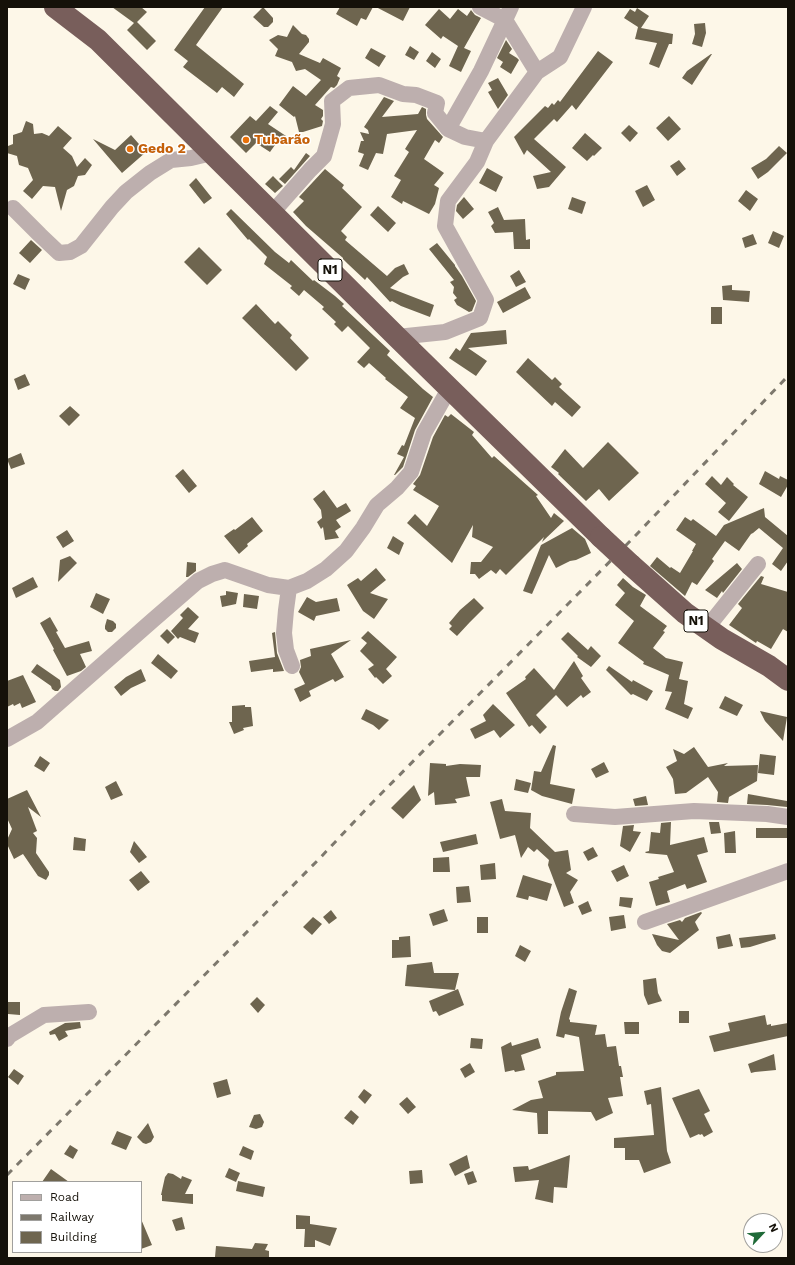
<!DOCTYPE html>
<meta charset="utf-8">
<style>
body{margin:0}
#map{position:relative;width:795px;height:1265px;overflow:hidden;background:#fdf7e8;font-family:"Work Sans",sans-serif}
canvas{display:block}
.frame{position:absolute;inset:0;border:8px solid #151109;pointer-events:none}
.legend{position:absolute;left:12px;top:1181px;width:130px;height:72px;box-sizing:border-box;background:#fff;border:1px solid #a1a09d;margin:0;padding:5px 7px;list-style:none;font-size:12px;color:#151109}
.legend li{display:flex;align-items:center;gap:8px;height:20px}
.legend b{width:20px;border:1px solid #a1a09d}
.north{position:absolute;left:743px;top:1213px;width:40px;height:40px;box-sizing:border-box;background:#fff;border:1px solid #a1a09d;border-radius:50%;rotate:64deg;font-size:11px;font-weight:700;line-height:16px;text-align:center;color:#151109}
.north::after{content:'';display:block;margin:auto;width:14px;height:18px;background:#1f6a38;clip-path:polygon(50% 0,100% 100%,50% 72%,0 100%)}
</style>
<div id="map">
<canvas width="795" height="1265"></canvas>
<div class="frame"></div>
<ul class="legend">
<li><b style="height:5px;background:#bdafae"></b>Road</li>
<li><b style="height:5px;background:#7d786d"></b>Railway</li>
<li><b style="height:11px;background:#6e654f"></b>Building</li>
</ul>
<div class="north">N</div>
</div>
<script>
const context = document.querySelector('canvas').getContext('2d');
context.lineJoin = 'round';
function fillPath(path, color) {
  context.fillStyle = color;
  context.fill(path, 'evenodd');
}
function shape(rows) {
  const path = new Path2D();
  for (const r of rows) {
    path.moveTo(r[0], r[1]);
    for (let i = 2; i < r.length; i += 2) path.lineTo(r[i], r[i + 1]);
  }
  return path;
}
function stroke(path, color, width, dash) {
  context.strokeStyle = color;
  context.lineWidth = width;
  context.lineCap = dash ? 'butt' : 'round';
  context.setLineDash(dash || []);
  context.stroke(path);
}
function label(font, color, halo, rows, align = 'center') {
  context.font = font + ' "Work Sans",sans-serif';
  context.lineWidth = 3;
  context.setLineDash([]);
  context.textBaseline = 'middle';
  context.strokeStyle = halo;
  context.fillStyle = color;
  for (const [text, x, y, turn = 0] of rows) {
    context.save();
    context.translate(x, y);
    context.rotate((+turn || 0) * Math.PI / 180);
    context.textAlign = isNaN(turn) ? turn : align;
    if (halo) context.strokeText(text, 0, 0);
    context.fillText(text, 0, 0);
    context.restore();
  }
}
fillPath(shape([
 [112,7,141,7,147,12,137,22,156,41,147,50,127,30,134,23],
 [205,7,223,7,196,45,244,84,234,97,222,87,217,93,183,67,188,61,174,50],
 [263,7,273,18,273,22,268,27,264,27,253,17],
 [340,7,373,7,366,20,361,18,357,26,336,14],
 [376,7,410,7,403,21],
 [637,8,649,16,641,28,673,34,672,44,669,44,659,68,649,64,657,43,635,39,638,27,624,18,630,9,635,12],
 [439,9,450,19,458,9,467,16,471,10,475,15,481,18,464,48,471,51,461,72,449,66,458,46,443,36,441,39,425,25],
 [705,23,706,33,702,47,692,44,695,34,694,24],
 [293,25,302,34,306,35,309,39,309,42,299,54,320,63,323,58,341,68,337,76,340,78,337,85,334,88,331,87,315,105,323,110,323,116,321,119,323,121,322,126,303,132,299,132,295,116,294,117,279,105,293,86,306,96,321,80,305,69,296,71,292,62,275,56,278,49,269,40,278,35,287,37],
 [506,40,512,49,509,53,517,58,519,60,511,74,500,67,503,62,497,58],
 [410,46,419,52,414,60,405,55],
 [371,48,386,56,379,67,365,58],
 [598,51,613,62,576,110,572,105,557,122,554,119,534,139,566,167,549,187,537,189,533,176,551,172,527,150,524,155,514,137,545,106,548,108,552,103,554,105,558,100,560,102],
 [432,52,441,59,435,68,426,61],
 [711,54,712,54,692,85,682,78,687,71],
 [498,78,508,95,498,109,488,92,492,90,488,83],
 [384,97,394,101,382,117,418,114,422,107,426,109,426,115,427,119,443,137,439,143,435,140,424,159,444,173,434,185,439,188,435,204,429,214,403,201,402,204,391,197,401,180,394,176,409,152,405,149,417,130,387,134,383,154,376,153,368,170,359,166,364,154,358,152,361,141,364,141,360,132,369,134,368,130,364,127],
 [270,106,278,112,268,124,286,136,280,138,270,152,256,143,246,153,230,137,250,116,256,121],
 [669,116,681,129,668,141,656,128],
 [26,121,33,124,34,134,42,133,49,136,58,126,72,138,63,148,72,156,77,167,85,158,92,165,85,175,78,176,74,186,67,190,61,211,55,187,43,186,32,199,23,191,33,180,28,168,19,165,17,156,7,153,8,146,13,144,13,135,22,132],
 [629,125,638,133,630,142,621,133],
 [585,133,602,148,594,156,593,155,587,161,572,148],
 [131,135,146,152,122,173,93,139,115,150],
 [779,146,787,153,768,172,758,179,751,168,766,159],
 [306,153,310,156,285,184,279,179,291,167,294,170],
 [679,160,686,169,677,176,670,166],
 [487,168,503,177,496,192,479,183],
 [325,169,344,185,342,188,362,207,341,231,347,237,345,240,387,276,395,268,404,264,409,274,403,277,390,288,434,305,430,317,401,306,392,301,390,302,367,277,365,280,348,264,343,259,343,258,306,226,293,212,304,201,299,197],
 [273,176,283,186,275,193,265,184],
 [196,178,212,198,204,204,189,185],
 [647,185,655,200,643,207,635,191],
 [746,190,758,199,750,211,738,201],
 [464,197,474,209,463,219,456,211,457,205],
 [572,197,586,202,582,214,568,209],
 [378,206,396,223,388,232,370,215],
 [498,207,504,220,525,219,526,240,530,239,530,249,514,249,513,232,495,233,491,226,494,223,488,212],
 [231,209,275,252,289,263,291,260,313,281,314,280,335,296,344,304,342,306,390,351,387,355,423,389,433,397,415,430,403,467,395,475,394,475,404,457,397,454,402,445,404,446,415,418,400,408,408,397,385,379,386,378,369,363,364,368,357,362,370,348,348,326,342,332,334,324,336,322,322,309,324,307,304,290,299,296,290,288,292,286,264,264,267,257,249,239,248,240,226,214],
 [773,231,784,236,779,248,768,243],
 [753,234,757,244,745,248,742,238],
 [31,240,42,250,30,263,19,253],
 [437,243,455,265,455,266,462,276,476,301,472,311,469,312,457,305,454,300,457,298,453,293,454,287,450,282,454,280,429,249],
 [199,247,222,270,207,285,184,262],
 [519,270,526,282,516,287,510,276],
 [18,274,30,279,25,290,13,284],
 [732,285,732,290,750,291,749,302,723,300,722,286],
 [525,287,531,298,503,313,497,302],
 [256,304,275,324,278,321,292,335,290,338,309,358,296,371,242,318],
 [711,307,722,307,722,324,711,324],
 [506,330,507,344,468,348,487,361,476,376,449,358,456,348,460,351,471,333],
 [528,358,552,380,555,377,562,384,559,387,581,407,572,417,555,402,552,406,516,372],
 [25,374,30,385,18,390,14,379],
 [70,406,80,415,69,426,59,416],
 [451,414,474,432,472,435,492,458,494,456,538,495,536,496,551,518,554,513,564,521,542,542,544,537,506,575,500,569,496,574,491,570,479,579,475,574,470,574,471,562,481,562,493,547,472,537,473,525,452,563,407,523,415,514,427,526,439,506,413,490,416,486,413,484,420,475,433,437,445,415,448,417],
 [608,442,639,473,609,501,599,489,586,501,558,474,559,473,551,467,565,449,583,468],
 [21,453,25,464,11,469,7,459],
 [183,469,197,486,189,493,175,476],
 [765,471,779,479,780,476,788,480,788,485,781,497,759,484],
 [712,476,721,485,727,477,734,484,733,485,748,497,729,521,718,512,726,503,705,484],
 [324,490,337,508,346,503,351,511,336,520,341,527,335,531,339,538,325,540,323,527,321,529,317,522,322,518,321,510,313,499],
 [764,508,765,517,788,536,788,561,781,571,772,564,783,548,759,528,753,533,751,534,739,551,725,541,712,559,714,561,697,585,692,582,685,596,650,566,657,557,670,568,671,567,680,573,693,551,692,551,696,544,676,530,685,517,691,521,693,519,716,536,724,525],
 [252,517,263,531,247,544,248,546,239,554,224,536,234,529,235,530],
 [572,528,585,539,591,553,576,560,570,561,556,568,549,555,532,594,523,591,541,545],
 [67,530,74,541,63,548,56,537],
 [393,536,404,543,399,555,387,548],
 [70,556,77,563,58,582,60,560],
 [187,562,196,563,196,571,188,577,186,577],
 [737,563,742,569,723,593,722,591,717,598,705,590],
 [376,568,386,580,370,593,388,599,374,619,363,611,347,585,358,578,361,581],
 [761,576,764,577,761,584,788,592,788,632,783,629,771,649,757,641,756,643,729,625,742,608,738,604],
 [33,577,38,587,16,598,12,588],
 [623,578,633,587,646,595,640,606,667,626,663,631,665,632,653,648,666,658,683,662,679,679,688,681,684,704,693,708,688,719,665,709,672,692,665,691,669,675,643,664,644,662,618,643,634,621,615,605,625,593,617,585],
 [226,591,238,593,236,604,222,607,220,596,226,595],
 [96,593,110,599,103,614,90,607],
 [244,594,259,596,257,609,243,607],
 [307,597,316,602,337,598,340,611,316,616,314,621,298,612],
 [474,598,484,608,470,622,457,636,449,629,452,626,449,623,460,610],
 [188,607,199,617,188,629,199,633,195,643,180,637,178,639,171,631,183,618,180,615],
 [50,617,58,631,56,632,65,648,89,641,92,651,80,654,86,667,81,671,67,676,53,650,54,649,40,623],
 [107,619,113,621,116,624,116,628,112,632,108,632,105,629,105,626],
 [167,629,175,637,168,644,160,636],
 [368,631,397,657,386,669,392,676,383,684,376,677,375,678,368,669,374,665,360,651,367,643,361,638],
 [275,632,277,653,284,671,273,672,273,669,251,672,249,661,275,657,272,633],
 [568,632,588,650,591,646,601,656,591,667,577,657,578,656,561,639],
 [351,640,331,654,344,677,335,682,333,679,309,691,311,696,300,702,294,689,305,684,299,672,301,667,300,660,311,656,310,649],
 [158,654,178,671,171,679,151,663],
 [574,661,583,676,581,678,591,692,583,698,581,695,567,707,556,695,536,715,547,727,540,734,532,725,529,727,506,693,526,679,525,677,534,668,554,690],
 [37,664,60,680,61,687,58,691,55,691,52,689,51,686,31,672],
 [609,666,632,682,633,680,653,691,647,701,633,694,631,695,606,670],
 [141,669,146,681,131,688,121,696,114,687,126,677],
 [23,675,36,702,22,708,20,703,14,706,13,704,7,707,7,681],
 [725,696,743,705,737,716,719,708],
 [493,704,515,725,500,738,494,730,475,739,470,729,486,721,483,715],
 [245,705,245,707,251,707,253,726,243,728,244,730,234,734,229,722,232,722,232,706],
 [366,709,389,720,379,730,373,725,361,719],
 [760,711,787,717,783,741,765,721],
 [553,745,556,746,550,784,575,789,572,804,542,796,531,790,534,771,541,772],
 [694,747,708,767,728,763,724,766,758,765,757,781,729,797,728,803,717,802,718,792,708,777,686,793,675,794,673,779,666,767,677,761,673,749,684,754],
 [760,754,776,756,774,775,758,773],
 [40,756,50,763,44,772,34,766],
 [604,762,609,772,596,778,591,769],
 [430,763,446,764,446,766,460,764,481,765,480,777,466,777,470,796,455,799,457,803,435,805,434,792,428,796],
 [516,779,531,783,528,793,514,790],
 [116,781,123,795,111,800,105,787],
 [414,785,421,800,403,819,391,808],
 [27,790,41,817,28,807,37,831,33,833,37,838,36,853,49,872,49,875,46,880,38,876,23,854,14,859,7,844,7,840,12,829,7,818,7,799],
 [748,794,787,801,787,807,767,805,747,804],
 [646,796,648,805,635,806,633,799],
 [502,799,505,811,531,813,530,828,555,852,568,850,571,870,566,873,578,880,570,892,574,903,564,907,548,865,549,860,537,849,534,852,528,847,521,858,515,835,500,839,490,802],
 [671,822,670,845,704,837,708,852,697,855,707,882,687,889,685,884,667,891,670,902,656,906,649,882,659,879,658,877,674,872,667,855,646,853,645,852,649,851,651,832,660,833,661,823],
 [709,822,719,822,721,833,711,834],
 [634,825,633,831,641,832,630,852,620,846,623,826],
 [756,828,788,828,788,838,756,838],
 [735,831,736,853,725,853,724,833],
 [476,834,478,844,443,852,440,842],
 [74,837,86,839,85,851,73,850],
 [134,841,147,857,139,863,130,852],
 [593,847,598,856,588,861,583,852],
 [449,857,450,872,433,872,433,858],
 [495,863,496,879,481,880,480,865],
 [624,865,629,876,617,882,611,871],
 [141,871,150,882,138,891,129,880],
 [523,875,552,884,547,901,529,896,528,900,516,897],
 [469,886,471,902,457,903,456,887],
 [620,897,633,898,631,908,619,906],
 [588,901,592,911,582,915,578,906],
 [444,909,448,921,433,926,429,914],
 [331,910,337,918,329,924,323,917],
 [701,912,702,913,695,922,699,930,670,953,662,951,657,945,652,934,679,940,667,924,680,920,682,922,685,918],
 [624,915,626,928,611,931,609,917],
 [313,917,322,924,312,935,303,927],
 [477,917,488,917,488,933,477,933],
 [730,934,733,946,718,949,716,937],
 [775,934,776,939,750,947,741,948,739,938],
 [410,936,411,957,392,958,392,940,399,940,399,937],
 [520,945,531,951,525,962,515,956],
 [432,962,434,973,459,973,455,990,405,986,407,965],
 [656,978,658,993,662,1001,648,1005,644,995,643,980],
 [569,988,577,991,569,1019,570,1020,570,1022,597,1025,595,1035,605,1034,607,1047,616,1046,619,1066,621,1066,623,1077,620,1077,623,1096,608,1098,613,1113,596,1121,591,1112,548,1111,548,1134,538,1134,537,1113,512,1110,531,1100,543,1098,538,1081,556,1075,556,1072,584,1071,579,1037,565,1034,564,1038,556,1036,561,1012],
 [458,989,464,1005,439,1016,436,1011,433,1012,429,1001],
 [257,997,265,1005,258,1013,250,1004],
 [8,1002,20,1002,20,1015,8,1014],
 [679,1011,689,1011,689,1023,679,1023],
 [765,1015,767,1025,771,1024,771,1026,788,1023,788,1036,714,1052,709,1036,730,1031,728,1023],
 [80,1022,81,1028,65,1031,68,1036,59,1041,55,1034,50,1035,49,1032,65,1023],
 [624,1022,639,1022,639,1034,625,1034],
 [471,1038,483,1039,482,1049,470,1048],
 [538,1038,541,1048,521,1055,525,1070,515,1072,514,1070,505,1072,501,1047,511,1042,512,1046],
 [774,1054,776,1070,755,1072,751,1073,748,1064],
 [470,1063,475,1072,465,1078,460,1069],
 [14,1069,24,1076,18,1085,8,1077],
 [227,1079,231,1094,217,1098,213,1083],
 [661,1087,667,1151,671,1163,644,1173,639,1160,625,1160,625,1148,614,1148,614,1138,654,1135,651,1104,647,1105,644,1091],
 [364,1089,372,1095,365,1104,358,1097],
 [699,1089,710,1111,704,1114,713,1132,704,1137,702,1134,700,1135,699,1134,690,1138,672,1098],
 [407,1097,416,1107,408,1114,399,1104],
 [351,1110,359,1117,353,1125,344,1118],
 [260,1114,264,1122,262,1127,256,1129,249,1127,254,1115],
 [148,1123,154,1137,151,1142,146,1144,143,1143,137,1137],
 [117,1131,132,1137,126,1150,111,1144],
 [70,1145,78,1150,73,1159,64,1154],
 [243,1146,254,1151,251,1160,239,1155],
 [467,1155,470,1168,455,1176,449,1164],
 [570,1155,567,1188,554,1187,553,1203,535,1199,539,1180,515,1182,513,1167,528,1166,529,1170],
 [229,1168,240,1173,236,1182,225,1177],
 [51,1169,69,1182,42,1182],
 [422,1170,423,1183,410,1184,409,1171],
 [473,1171,477,1182,468,1185,464,1174],
 [168,1173,173,1174,181,1179,182,1176,192,1180,185,1194,193,1194,193,1204,162,1201,162,1195,161,1195,165,1177],
 [238,1181,265,1187,263,1197,236,1191],
 [296,1215,310,1216,310,1224,337,1228,330,1246,315,1240,315,1247,304,1247,305,1229,296,1229],
 [182,1217,185,1229,176,1231,172,1220],
 [141,1219,152,1245,141,1249],
 [255,1243,268,1244,265,1250,269,1251,269,1258,227,1258,215,1257,216,1246,252,1249]
]), '#6e654f');
stroke(shape([
 [511,7,505,20,537,72,560,57,584,7],
 [486,141,537,72],
 [13,208,40,235,59,253,70,252,81,246,112,207,126,192,150,173,171,160,191,158,212,153],
 [272,213,310,170,324,156,333,124,332,101,349,88,379,85,403,94,416,95,437,103,435,113,448,129,481,71,505,20,480,7],
 [397,337,445,332,480,318,486,300,445,226,448,201,477,162,486,141,465,137,448,129],
 [289,588,286,610,284,633,286,650,292,666],
 [706,629,758,564],
 [7,739,37,722,153,620,198,581,212,574,225,570,268,585,289,588,307,581,326,569,346,551,363,528,377,505,397,488,411,472,424,433,449,389],
 [574,814,615,817,694,811,767,814,788,817],
 [645,922,788,871],
 [7,1039,9,1036,44,1015,89,1012]
]), '#bdafae', 16);
stroke(shape([
 [55,7,98,40,397,337,601,537],
 [631,565,685,613,722,639,769,666,788,680]
]), '#785e5b', 22);
stroke(shape([
 [7,1175,320,858,371,804,636,535,788,376]
]), '#7d786d', 3, [7, 7]);
stroke(shape([
 [601,537,631,565]
]), '#785e5b', 22);
for (const [x, y, r, color] of [
 [246,140,4,"#e8710a"],
 [130,149,4,"#e8710a"]
]) {
  const dot = new Path2D();
  dot.arc(x, y, r, 0, 2 * Math.PI);
  context.fillStyle = color;
  context.fill(dot);
  stroke(dot, '#fff', 1.5);
}
for (const [x, y, w] of [
 [330,270,24],
 [696,621,24]
]) {
  const box = new Path2D();
  box.roundRect(x - w / 2, y - 11, w, 22, 3);
  context.fillStyle = '#fff';
  context.fill(box);
  stroke(box, '#151109', 1);
}
label('bold 13px', '#151109', null, [
 ["N1",330,270],
 ["N1",696,621]
]);
label('bold 14px', '#c56008', '#fff', [
 ["Tubarão",254,140],
 ["Gedo 2",138,149]
], 'left');
</script>
